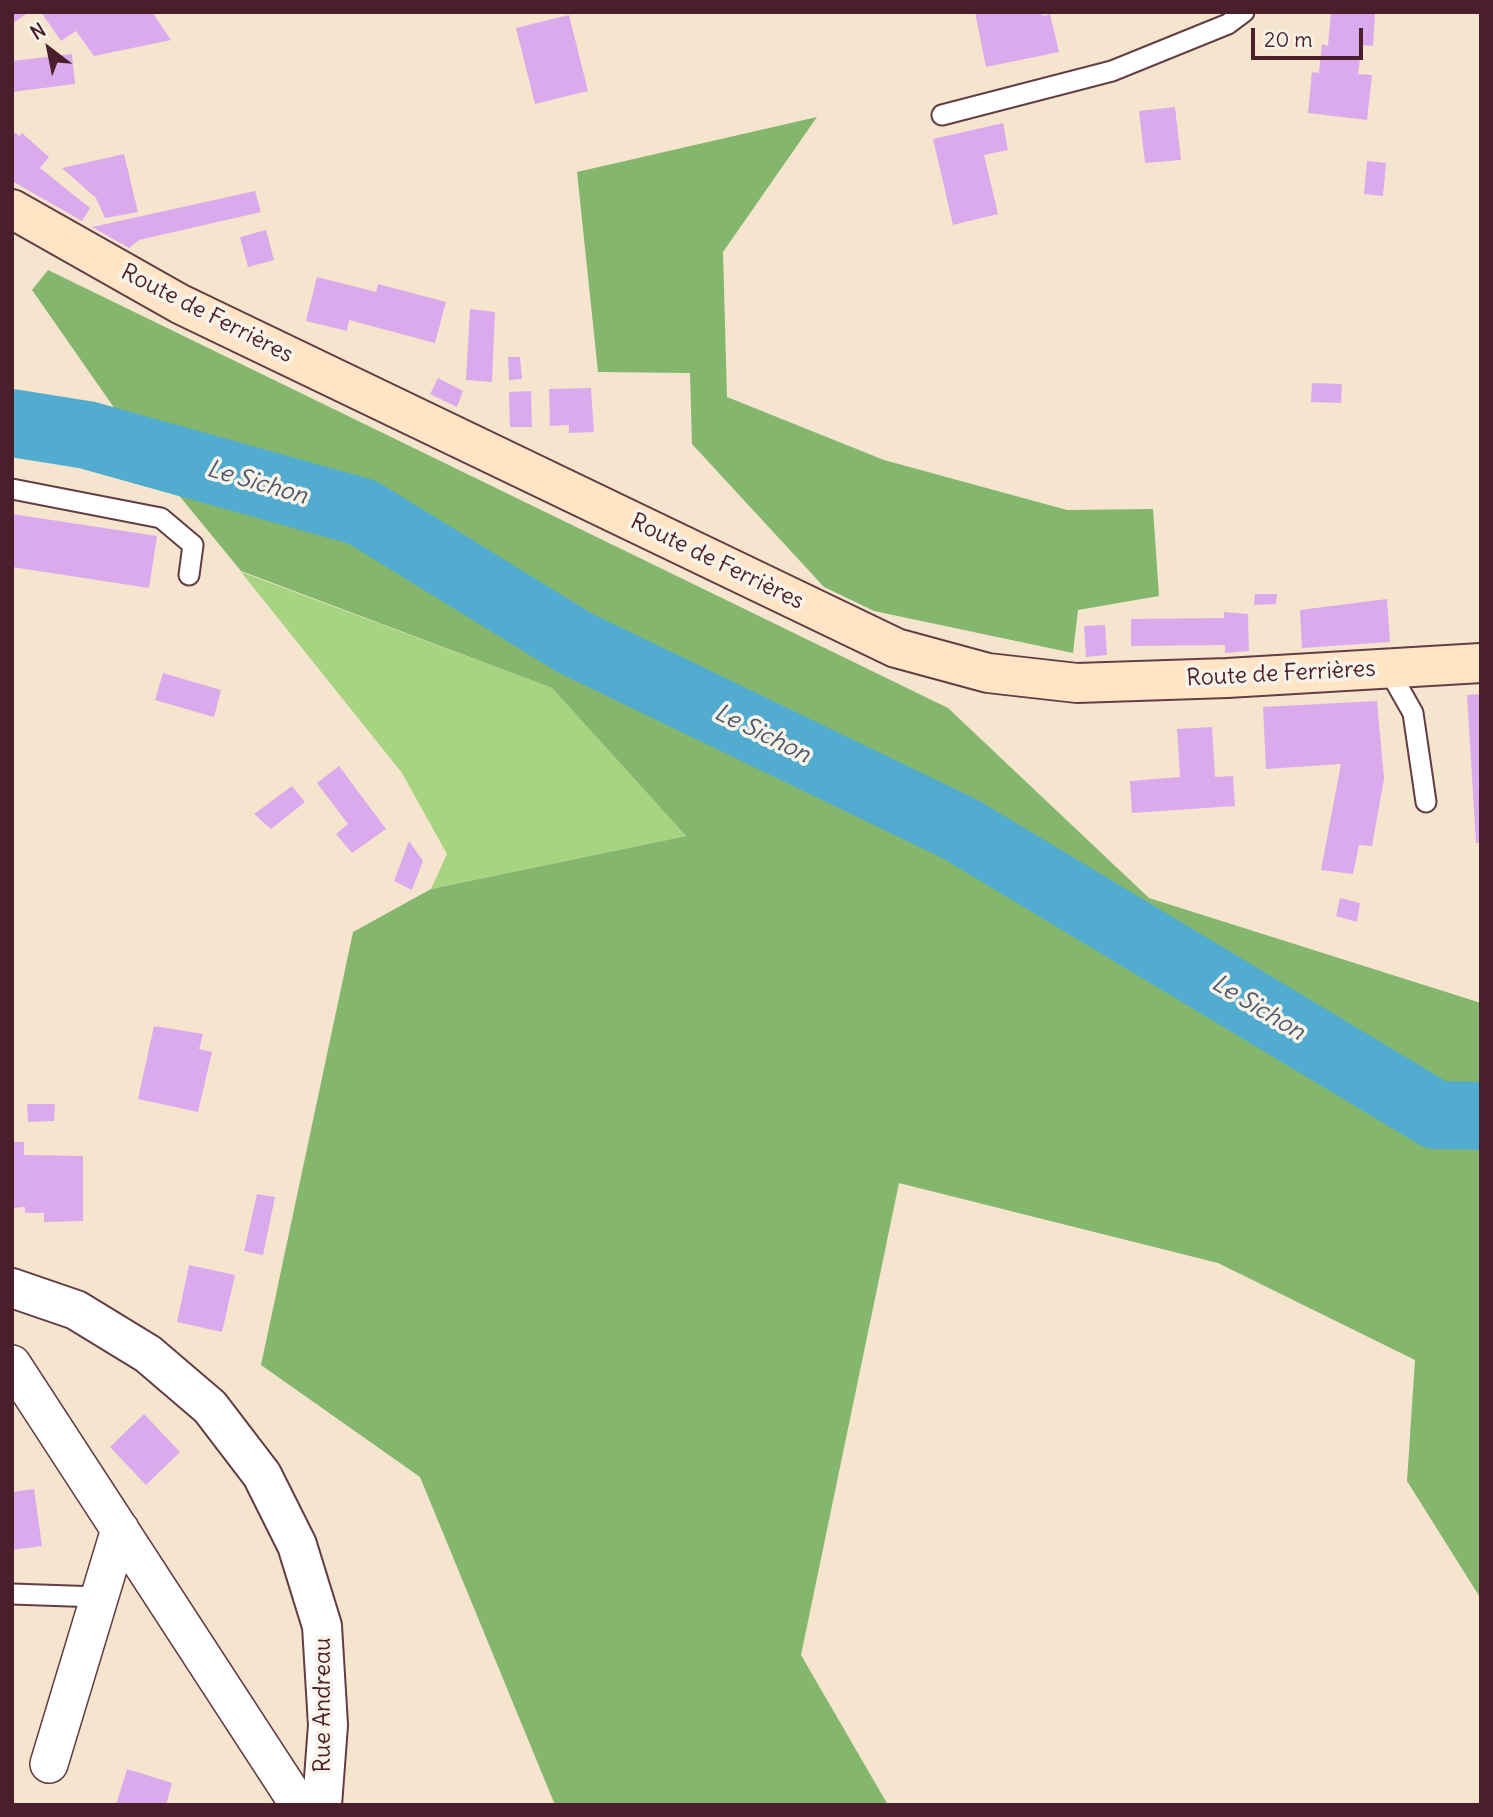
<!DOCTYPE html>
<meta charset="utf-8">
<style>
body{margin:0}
#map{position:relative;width:1493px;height:1817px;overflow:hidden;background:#f5e5cf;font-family:Delius,sans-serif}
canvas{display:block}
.frame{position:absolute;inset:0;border:14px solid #4a1f2b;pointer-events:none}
.north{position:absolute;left:14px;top:14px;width:70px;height:70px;-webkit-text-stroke:5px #f7f3e8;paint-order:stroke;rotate:328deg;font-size:19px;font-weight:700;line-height:28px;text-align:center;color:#4a1f2b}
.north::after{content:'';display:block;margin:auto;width:24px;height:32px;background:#4a1f2b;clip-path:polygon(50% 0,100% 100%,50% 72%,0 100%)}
.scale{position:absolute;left:1251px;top:28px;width:112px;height:32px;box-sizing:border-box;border:4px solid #4a1f2b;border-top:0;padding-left:9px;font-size:21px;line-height:24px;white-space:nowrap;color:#4a1f2b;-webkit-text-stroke:5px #f7f3e8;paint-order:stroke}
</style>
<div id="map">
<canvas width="1493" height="1817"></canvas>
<div class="frame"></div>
<div class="north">N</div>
<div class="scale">20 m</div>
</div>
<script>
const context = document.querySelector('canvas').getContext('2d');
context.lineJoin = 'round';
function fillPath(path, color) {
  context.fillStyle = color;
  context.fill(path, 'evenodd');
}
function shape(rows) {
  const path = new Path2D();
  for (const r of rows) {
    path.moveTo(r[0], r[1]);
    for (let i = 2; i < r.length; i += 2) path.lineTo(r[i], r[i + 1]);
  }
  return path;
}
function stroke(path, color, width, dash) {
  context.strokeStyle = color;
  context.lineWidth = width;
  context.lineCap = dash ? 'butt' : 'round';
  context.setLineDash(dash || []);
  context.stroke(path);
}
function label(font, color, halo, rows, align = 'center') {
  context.font = font + ' Delius,sans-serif';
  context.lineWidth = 7;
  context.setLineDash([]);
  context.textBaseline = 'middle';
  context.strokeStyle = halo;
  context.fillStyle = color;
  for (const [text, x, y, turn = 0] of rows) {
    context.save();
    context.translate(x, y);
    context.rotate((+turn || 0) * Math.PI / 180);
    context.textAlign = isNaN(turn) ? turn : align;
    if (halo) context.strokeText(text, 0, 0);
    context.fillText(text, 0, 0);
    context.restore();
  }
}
fillPath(shape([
 [241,572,552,688,686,836,431,889,447,854,402,773]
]), '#a7d480');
fillPath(shape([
 [817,117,723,252,727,397,884,460,1067,510,1153,509,1159,596,1078,610,1073,653,874,611,824,587,692,444,690,373,598,372,577,172],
 [48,270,948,708,1149,898,1481,1003,1481,1599,1407,1481,1415,1360,1218,1263,899,1183,801,1655,888,1805,555,1805,420,1477,261,1365,353,932,431,889,686,836,552,688,241,571,154,465,32,290]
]), '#85b66e');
stroke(shape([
 [12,423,87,435,362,512,575,643,960,829,1436,1115,1481,1116]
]), '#52acd0', 68);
fillPath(shape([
 [12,12,29,12,12,24],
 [41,12,152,12,171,40,94,56,76,31,61,41],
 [975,12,1042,12,1043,16,1050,14,1059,52,986,67],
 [1331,12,1375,12,1373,46,1362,45,1358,74,1372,75,1367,120,1308,113,1312,72,1319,73,1322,44,1328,46],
 [569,15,588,91,535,104,516,28],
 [72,54,75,84,12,92,12,61],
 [1175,107,1181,160,1145,163,1139,111],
 [1003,123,1008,150,984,155,998,214,953,225,933,139],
 [12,131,20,136,22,133,49,157,40,168,90,208,82,221,12,181],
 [124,154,138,212,105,218,96,198,62,168],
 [1367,161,1386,163,1383,196,1364,194],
 [255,191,261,212,139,240,129,248,92,227],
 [266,230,274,260,248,267,240,237],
 [317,277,376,292,378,284,446,302,435,343,349,320,347,331,306,321],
 [470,309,495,312,492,382,466,380],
 [508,357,520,357,522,379,509,380],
 [438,378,463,391,457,407,430,394],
 [1312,383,1342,384,1341,403,1311,402],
 [591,388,594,432,569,433,569,425,550,426,549,389],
 [531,391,532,427,510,427,509,392],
 [12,514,157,536,149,588,12,567],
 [1255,594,1277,594,1276,604,1254,605],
 [1387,599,1390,642,1302,648,1300,610],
 [1224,612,1248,614,1249,651,1225,653,1225,645,1131,646,1131,619,1224,618],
 [1105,625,1107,655,1086,657,1084,626],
 [163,673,221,690,214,717,155,700],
 [1481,694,1481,843,1476,843,1467,695],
 [1377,701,1384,779,1372,846,1359,845,1353,874,1321,870,1341,764,1266,769,1263,707],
 [1212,727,1215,777,1233,776,1235,806,1132,813,1130,781,1180,777,1177,729],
 [339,766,386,829,352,853,336,834,348,824,317,783],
 [292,786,305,802,271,829,254,814],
 [409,841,423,861,412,890,394,881],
 [1340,898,1360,903,1357,922,1336,916],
 [154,1026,203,1034,199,1049,212,1052,198,1112,138,1099],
 [27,1104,55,1104,54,1121,28,1122],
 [12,1142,24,1142,24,1155,83,1156,83,1221,44,1222,44,1213,25,1213,25,1207,12,1208],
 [257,1194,275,1197,263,1255,244,1251],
 [189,1265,235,1275,222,1332,177,1322],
 [144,1414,180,1452,146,1485,110,1447],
 [34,1489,42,1546,12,1550,12,1492],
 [127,1769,172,1783,166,1805,116,1805]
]), '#daaaec');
const service = shape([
 [942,115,1112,71,1228,24,1244,12],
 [12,489,161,518,193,545,189,575],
 [1388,669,1413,713,1426,802],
 [12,1594,99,1597]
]);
const minor = shape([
 [12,1364,299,1805],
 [49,1764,120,1529]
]);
const tertiary = shape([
 [12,1288,76,1310,148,1354,210,1407,262,1475,297,1545,322,1626,328,1725,322,1805]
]);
const secondary = shape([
 [12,209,180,304,896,648,988,673,1077,683,1227,678,1481,663]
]);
stroke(service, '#643d44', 23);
stroke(minor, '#643d44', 40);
stroke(tertiary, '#643d44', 42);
stroke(secondary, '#643d44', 42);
stroke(service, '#fff', 19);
stroke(minor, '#fff', 37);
stroke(tertiary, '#fff', 38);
stroke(secondary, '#ffe4c6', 38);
label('23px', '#4a1f2b', '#f7f3e8', [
 ["Route de Ferrières",207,314,27],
 ["Route de Ferrières",717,562,26],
 ["Route de Ferrières",1281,674,-3],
 ["Rue Andreau",323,1705,-90]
]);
label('italic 24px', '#4d576d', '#f7f3e8', [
 ["Le Sichon",257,483,16],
 ["Le Sichon",762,734,26],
 ["Le Sichon",1258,1008,31]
]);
</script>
